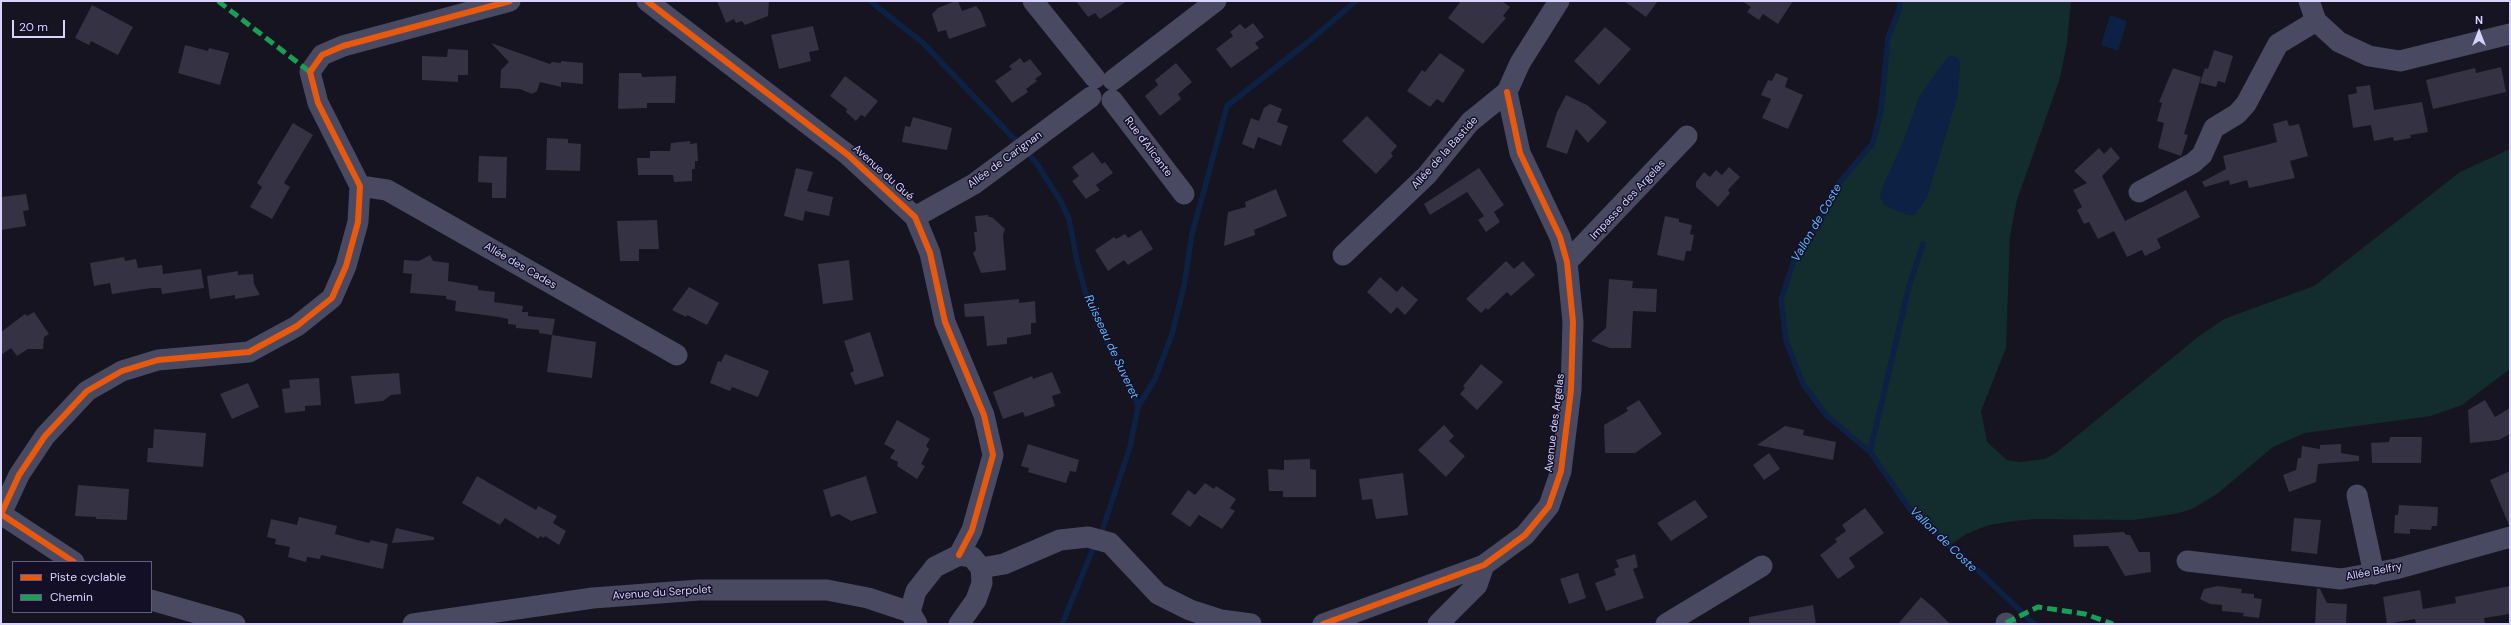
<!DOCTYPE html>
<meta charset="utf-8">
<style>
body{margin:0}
#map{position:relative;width:2511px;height:625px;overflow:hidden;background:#161421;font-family:"DM Sans",sans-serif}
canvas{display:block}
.frame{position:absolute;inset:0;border:2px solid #d9d4ff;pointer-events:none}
.legend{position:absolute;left:12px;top:561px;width:140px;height:52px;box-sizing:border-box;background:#130f26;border:1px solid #625e7d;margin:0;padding:5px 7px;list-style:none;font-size:12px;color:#d9d4ff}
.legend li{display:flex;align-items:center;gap:8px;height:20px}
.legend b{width:20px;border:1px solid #625e7d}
.north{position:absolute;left:2459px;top:12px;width:40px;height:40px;-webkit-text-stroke:3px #130f26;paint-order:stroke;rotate:0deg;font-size:11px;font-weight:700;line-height:16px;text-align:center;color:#d9d4ff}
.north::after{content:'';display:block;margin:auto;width:14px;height:18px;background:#d9d4ff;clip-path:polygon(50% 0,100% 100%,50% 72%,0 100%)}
.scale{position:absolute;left:12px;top:20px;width:53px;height:18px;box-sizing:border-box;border:2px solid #d9d4ff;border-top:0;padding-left:5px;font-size:12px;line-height:14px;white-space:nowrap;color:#d9d4ff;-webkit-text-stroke:3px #130f26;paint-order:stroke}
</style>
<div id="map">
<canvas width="2511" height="625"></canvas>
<div class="frame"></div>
<ul class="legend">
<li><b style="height:5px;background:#e8590c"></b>Piste cyclable</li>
<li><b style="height:5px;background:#1a9f57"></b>Chemin</li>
</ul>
<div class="north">N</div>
<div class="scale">20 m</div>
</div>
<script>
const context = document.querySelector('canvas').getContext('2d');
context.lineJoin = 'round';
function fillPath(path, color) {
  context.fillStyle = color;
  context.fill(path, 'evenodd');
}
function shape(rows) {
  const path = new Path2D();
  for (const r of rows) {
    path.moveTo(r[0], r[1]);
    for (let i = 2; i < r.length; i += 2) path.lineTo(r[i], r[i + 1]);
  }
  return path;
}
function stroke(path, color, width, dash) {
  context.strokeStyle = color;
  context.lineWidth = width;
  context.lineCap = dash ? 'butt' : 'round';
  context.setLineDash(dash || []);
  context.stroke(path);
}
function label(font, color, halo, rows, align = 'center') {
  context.font = font + ' "DM Sans",sans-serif';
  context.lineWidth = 3;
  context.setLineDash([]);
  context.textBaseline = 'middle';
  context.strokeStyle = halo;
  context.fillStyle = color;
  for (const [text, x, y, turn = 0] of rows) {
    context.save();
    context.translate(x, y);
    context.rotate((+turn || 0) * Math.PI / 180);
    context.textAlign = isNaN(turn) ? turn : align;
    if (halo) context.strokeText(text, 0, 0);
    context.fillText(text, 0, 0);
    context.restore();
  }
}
fillPath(shape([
 [1900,1,2071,1,2067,43,2060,78,2017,200,2010,236,2006,348,1981,411,1987,442,2007,460,2020,462,2045,459,2057,452,2198,337,2224,319,2314,286,2460,172,2510,149,2510,369,2462,405,2431,416,2305,433,2273,447,2217,494,2192,509,2175,514,2133,520,2036,519,2014,521,1989,525,1966,534,1949,546,1914,515,1870,452,1826,415,1812,398,1793,364,1782,317,1781,300,1794,260,1821,220,1838,184,1873,143,1881,110,1888,37,1899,10]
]), '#132c2d');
fillPath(shape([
 [2110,15,2127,21,2118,51,2101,45],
 [1953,56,1958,58,1960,63,1958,95,1927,197,1915,215,1908,215,1884,205,1880,197,1881,190,1903,142,1919,97,1941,66,1948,57]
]), '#0d2144');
stroke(shape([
 [870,1,923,43,1020,145],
 [1900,1,1899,10,1888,37,1881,110,1873,143,1838,184,1821,220,1794,260,1781,300,1786,341,1803,384,1826,415,1870,452,1914,515,1983,575,2034,624],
 [1026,151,1037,164,1060,200,1069,219,1077,261,1088,302,1111,351,1134,393,1138,407,1130,447,1103,528],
 [1138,407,1155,379,1172,334,1184,286,1192,234,1227,106,1308,42,1356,1],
 [1870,452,1909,286,1923,244],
 [1062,624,1093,549]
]), '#0d2144', 5.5);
fillPath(shape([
 [717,1,769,1,768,16,745,25,742,21,736,23,734,19,726,23],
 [955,1,958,1,962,11,976,6,981,12,986,26,949,39,946,30,938,32,932,14,938,8],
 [1076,1,1127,1,1100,19,1095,13,1088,17],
 [1461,1,1502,1,1510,7,1503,16,1506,18,1483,44,1448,18],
 [1624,1,1658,1,1646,17],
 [1742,1,1793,1,1778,24,1763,14,1759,20,1747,12,1751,7],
 [92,5,133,27,118,55,91,41,89,45,75,38],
 [1253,23,1264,37,1255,43,1259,48,1231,68,1216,49,1233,36,1230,32,1240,24,1245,29],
 [813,26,819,50,809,52,811,61,779,69,771,35],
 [1605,27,1631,49,1599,85,1574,61],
 [491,43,550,64,552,62,561,63,561,61,583,63,583,84,561,82,561,87,540,82,537,91,532,94,520,89,500,88,501,70,509,62],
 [185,45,208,51,209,48,229,53,220,85,178,73],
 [448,49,468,50,468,75,458,75,458,82,422,80,422,56,447,57],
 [2214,50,2233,56,2225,83,2218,81,2216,87,2200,83,2205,68,2208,69],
 [1440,53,1465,70,1443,103,1437,99,1430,107,1407,91,1422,70,1425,72],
 [1020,58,1024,63,1030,59,1042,74,1035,79,1037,81,1026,89,1028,92,1012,103,995,81,1012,69,1009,66],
 [1176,63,1192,82,1178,94,1181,99,1160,116,1145,96,1158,85,1155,80],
 [2501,67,2506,92,2433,109,2426,80,2475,68,2476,73],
 [2173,68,2201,77,2184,134,2188,135,2181,156,2158,148,2164,123,2157,121,2162,103,2159,102],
 [619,73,641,73,642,77,676,76,675,103,647,103,647,108,618,109],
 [1776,73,1788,78,1785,87,1803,95,1788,129,1762,118,1771,99,1761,95,1768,80,1772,81],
 [845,76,878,101,865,117,861,115,856,121,846,112,847,109,830,96],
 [2370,85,2374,110,2422,102,2428,132,2410,135,2411,138,2394,141,2393,137,2374,141,2371,125,2353,128,2348,95,2357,93,2356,87],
 [1566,95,1587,105,1607,122,1588,143,1576,129,1567,154,1546,147,1557,112],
 [1270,104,1282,109,1277,122,1288,126,1281,146,1258,137,1254,149,1242,144,1251,118,1259,121,1264,108],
 [1367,116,1397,146,1391,153,1393,156,1376,174,1342,141],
 [913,117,952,128,947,150,902,142,905,126,910,127],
 [2287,120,2289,126,2299,124,2308,156,2290,161,2295,178,2249,188,2247,180,2230,185,2229,180,2205,187,2202,182,2226,169,2223,156,2277,142,2273,124],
 [293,123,313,135,284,183,290,187,272,219,250,207,262,187,257,183],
 [547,138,568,139,568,143,581,144,580,171,546,170],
 [690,141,690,144,697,143,698,161,695,161,695,169,692,169,692,181,674,182,673,175,638,175,637,158,650,158,650,151,670,151,671,143],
 [2111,147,2120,158,2102,176,2125,221,2186,190,2200,217,2157,239,2161,248,2145,256,2142,250,2127,257,2114,231,2098,239,2089,222,2084,224,2077,210,2082,207,2073,190,2087,183,2074,171,2099,148,2104,154],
 [1093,152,1102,164,1105,162,1113,173,1096,185,1100,190,1086,199,1072,181,1079,176,1072,167],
 [479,156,507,157,506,198,492,198,492,183,478,182],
 [1729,167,1740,177,1728,190,1730,193,1718,207,1696,187,1696,182,1704,172,1710,177,1716,170,1722,175],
 [796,168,813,172,807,191,833,197,829,216,805,211,803,221,784,216],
 [1479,168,1504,205,1494,212,1500,222,1486,232,1478,220,1484,216,1467,192,1430,215,1424,204],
 [1276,189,1287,216,1254,230,1255,235,1224,246,1228,212,1246,207,1245,202],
 [26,194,29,210,23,211,26,226,1,230,1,197],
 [988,215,989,217,992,217,1005,229,1003,235,1006,270,981,273,973,253,976,250,974,232,977,232,975,216],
 [1665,216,1679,219,1679,222,1692,225,1690,234,1694,235,1691,251,1686,251,1684,261,1657,255],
 [657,220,659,249,639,249,639,261,620,261,617,221],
 [1141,230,1153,249,1128,265,1124,260,1108,271,1095,250,1114,237,1116,239,1125,234,1128,238],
 [430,255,433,261,449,263,448,281,478,286,478,290,495,292,494,302,523,306,522,312,528,312,528,316,555,319,552,335,539,333,539,330,516,328,516,325,508,324,508,319,499,317,455,311,456,301,446,299,446,296,410,293,412,274,403,273,404,260,419,261],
 [124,257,125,261,136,259,138,268,162,265,163,274,201,269,204,288,162,294,161,288,151,288,112,294,110,283,94,286,90,263],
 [849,260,853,300,823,304,818,264],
 [1506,261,1514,269,1523,261,1535,275,1511,296,1507,292,1488,310,1486,308,1481,313,1466,299],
 [238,271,238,275,253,274,254,284,260,295,235,299,235,295,210,299,207,276],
 [1380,277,1397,292,1402,286,1418,300,1405,315,1397,307,1391,314,1367,292],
 [1609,279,1633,281,1632,288,1657,289,1656,312,1633,311,1631,348,1610,348,1591,341,1606,328],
 [689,287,719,303,707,325,687,315,686,317,672,310],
 [1019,299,1019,303,1035,301,1036,323,1031,323,1031,334,1007,338,1007,344,987,346,984,316,965,317,964,304],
 [34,312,49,334,44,337,43,349,28,349,17,356,11,348,1,355,1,332,25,314,27,316],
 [870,332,884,376,855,385,850,373,854,371,844,341],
 [552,335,596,342,592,378,547,372],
 [725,354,769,371,758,397,732,387,730,391,710,383,718,361,721,362],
 [1481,364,1503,382,1477,410,1460,394,1465,388,1463,386],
 [1052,372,1061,393,1052,396,1055,406,1025,417,1023,412,1003,419,993,392,1032,376,1033,379],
 [399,373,401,394,391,395,383,401,355,404,351,376],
 [319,378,321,405,305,406,305,411,285,413,282,389,290,388,289,380],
 [248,383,259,407,232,419,220,394],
 [1639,400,1662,434,1635,453,1605,453,1604,425,1628,411,1626,408],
 [2485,400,2495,417,2510,408,2510,434,2499,440,2470,443,2468,410],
 [897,420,930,439,926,446,929,449,921,464,925,466,917,479,897,466,898,462,890,458,895,450,884,444],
 [1444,425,1454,436,1449,441,1465,456,1446,477,1418,450],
 [1785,426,1804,430,1803,435,1836,442,1833,460,1757,445],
 [154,429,206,433,203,467,147,462,148,448,153,448],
 [2390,437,2422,437,2421,463,2372,463,2371,443,2389,442],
 [1028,444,1079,460,1076,472,1070,471,1066,483,1028,472,1029,468,1021,466],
 [2341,444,2341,453,2359,456,2359,461,2318,464,2316,482,2289,492,2283,475,2296,470,2298,458,2301,458,2302,446,2320,449,2320,445],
 [1769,453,1780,469,1764,480,1753,465],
 [1310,459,1310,469,1316,470,1316,497,1283,497,1283,491,1269,491,1268,469,1284,470,1284,460],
 [2510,471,2510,525,2509,525,2490,480],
 [1403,473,1408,515,1376,519,1372,499,1362,500,1359,479],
 [477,476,536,510,538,506,557,516,553,523,566,531,559,545,545,536,544,538,540,536,539,539,505,518,500,525,462,503],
 [866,476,877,513,851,521,839,514,831,517,823,490],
 [1205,483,1214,489,1216,486,1236,499,1230,508,1235,511,1222,529,1199,515,1190,527,1171,514,1188,490,1195,495],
 [78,485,129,489,127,520,96,519,96,517,75,516],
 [1695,500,1708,517,1671,541,1657,523],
 [2399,505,2438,507,2437,526,2432,526,2431,530,2410,529,2410,534,2394,533,2395,515,2398,515],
 [1865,508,1884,533,1849,558,1855,567,1838,579,1820,555,1837,542,1835,539,1846,531,1842,525],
 [299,517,337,526,335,534,369,543,371,540,388,544,383,569,321,555,320,559,307,557,306,562,288,557,290,547,275,544,276,539,267,537,271,519,297,525],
 [2294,518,2321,520,2317,554,2291,551],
 [396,528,434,537,434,540,392,543],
 [2124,532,2126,535,2130,535,2139,552,2150,552,2151,572,2125,576,2108,546,2074,547,2073,535],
 [1635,554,1638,567,1633,569,1644,598,1606,611,1595,583,1616,575,1614,569,1619,567,1616,560],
 [1578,573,1586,598,1569,604,1560,579],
 [2217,586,2242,589,2241,593,2254,594,2254,598,2262,599,2259,618,2243,616,2244,613,2222,611,2222,605,2210,604,2200,599,2204,589],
 [2510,586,2510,614,2484,618,2485,624,2416,624,2415,619,2387,624,2383,597,2420,590,2423,609,2456,603,2455,597],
 [2317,588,2320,589,2327,603,2347,604,2346,624,2315,624],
 [1921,597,1934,608,1950,624,1898,624],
 [1813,605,1816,624,1749,624,1749,617]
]), '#343243');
stroke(shape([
 [647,1,848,155,915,217,930,253,945,322,984,415,993,455,972,530,959,555],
 [1033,1,1095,78],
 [2309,1,2316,21,2339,42,2369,56,2400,61,2510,34],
 [1113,80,1216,1],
 [1112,100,1184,194],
 [360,186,387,190,677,355],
 [2139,192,2193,163,2202,155,2214,128,2237,114,2246,104,2278,44,2316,21],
 [915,217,974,184,1091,97],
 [1343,255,1427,175,1470,122,1507,92,1520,63,1559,1],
 [1567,262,1687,136],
 [2357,495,2374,574],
 [2187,561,2341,579,2396,569,2510,537],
 [74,562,1,514,19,475,45,436,87,391,122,371,158,360,249,352,297,326,332,298,346,266,358,222,360,186,318,103,310,72,322,55,343,46,510,1],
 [981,568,1004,564,1060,540,1088,537,1110,543,1158,594,1190,610,1221,620,1251,624],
 [151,600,235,624],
 [413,624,593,598,699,590,827,590,868,598,910,612],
 [917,624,910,612,916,591,935,567,959,555,972,557,981,568,982,583,976,600,959,624],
 [1323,624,1484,565,1525,535,1549,506,1561,471,1571,390,1573,322,1567,262,1560,237,1520,153,1507,92],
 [1438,624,1477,585,1484,565],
 [1666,624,1762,566],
 [2006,624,2006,623]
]), '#4a4962', 21);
stroke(shape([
 [218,1,310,72],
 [2006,623,2038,607,2085,614,2113,624]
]), '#1a9f57', 5, [10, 5]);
stroke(shape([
 [647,1,848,155,915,217,930,253,945,322,984,415,993,455,972,530,959,555],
 [74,562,1,514,19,475,45,436,87,391,122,371,158,360,249,352,297,326,332,298,346,266,358,222,360,186,318,103,310,72,322,55,343,46,510,1],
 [1323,624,1484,565,1525,535,1549,506,1561,471,1571,390,1573,322,1567,262,1560,237,1520,153,1507,92]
]), '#e8590c', 6);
label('11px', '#d9d4ff', '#130f26', [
 ["Rue d'Alicante",1148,147,53],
 ["Allée de la Bastide",1445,153,-48],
 ["Allée de Carignan",1005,160,-36],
 ["Avenue du Gué",883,173,42],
 ["Impasse des Argelas",1628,200,-47],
 ["Allée des Cades",520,266,30],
 ["Avenue des Argelas",1555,423,-83],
 ["Allée Belfry",2374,572,-11],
 ["Avenue du Serpolet",662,593,-4]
]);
label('italic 12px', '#62b6ff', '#130f26', [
 ["Vallon de Coste",1817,223,-60],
 ["Ruisseau de Suveret",1111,347,65],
 ["Vallon de Coste",1943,540,44]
]);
</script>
